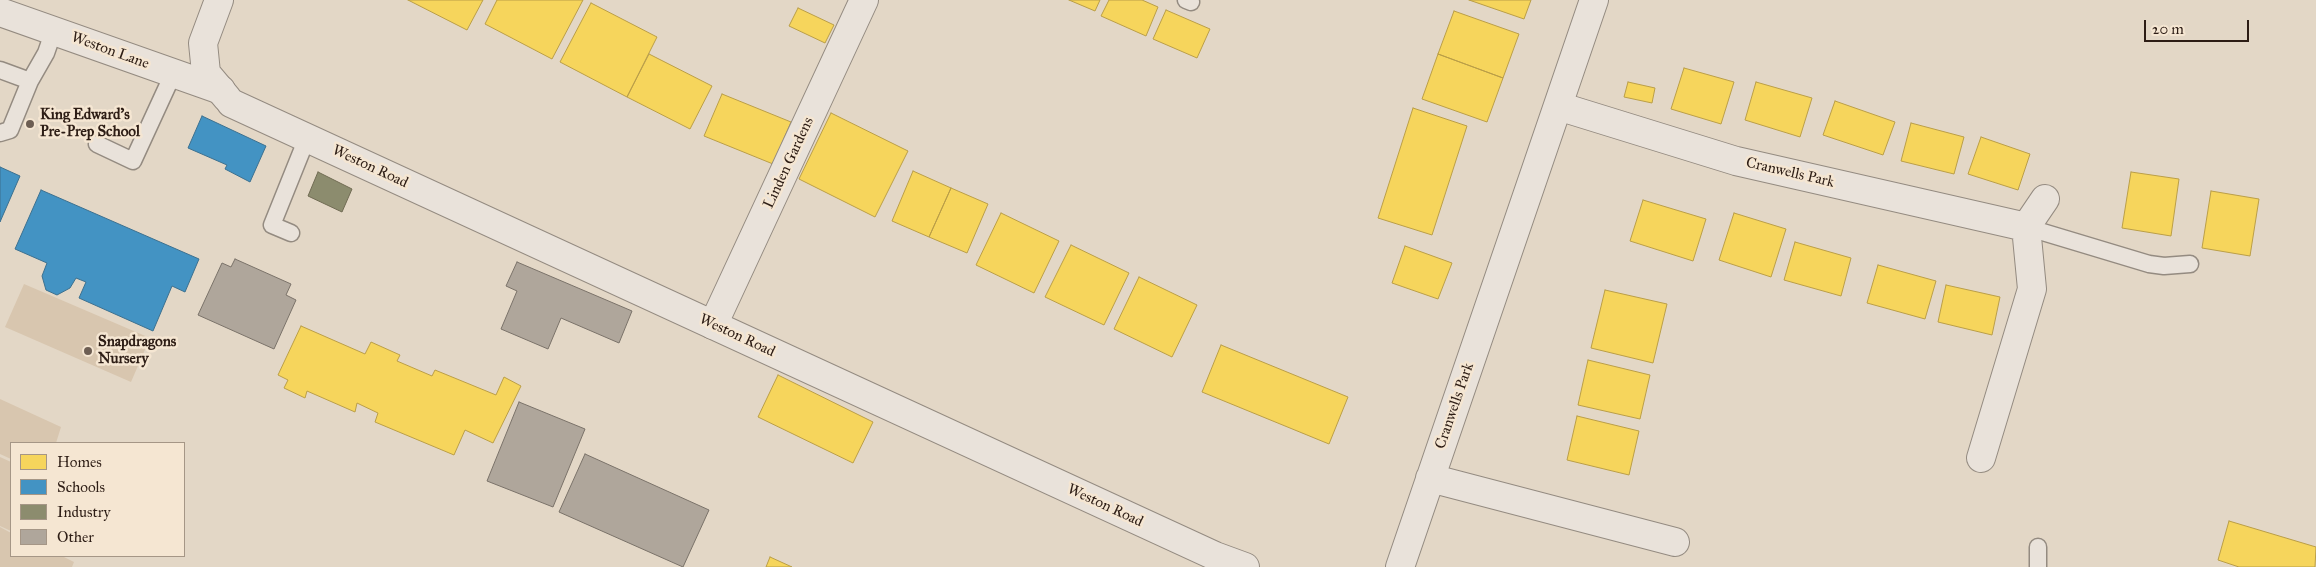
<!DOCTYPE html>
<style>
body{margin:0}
#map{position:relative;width:2316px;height:567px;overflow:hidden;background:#e3d7c6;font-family:"IM FELL Great Primer",serif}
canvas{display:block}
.legend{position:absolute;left:10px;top:442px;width:175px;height:115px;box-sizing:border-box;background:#f5e6d2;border:1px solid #a59686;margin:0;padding:6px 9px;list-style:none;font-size:15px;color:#2d1d15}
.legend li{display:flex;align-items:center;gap:10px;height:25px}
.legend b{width:25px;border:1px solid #a59686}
.scale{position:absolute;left:2144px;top:20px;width:105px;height:22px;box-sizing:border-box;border:2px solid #2d1d15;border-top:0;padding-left:6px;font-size:15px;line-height:18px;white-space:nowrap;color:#2d1d15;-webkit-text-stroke:4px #f5e6d2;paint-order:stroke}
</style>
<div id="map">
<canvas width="2316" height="567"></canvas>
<ul class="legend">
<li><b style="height:14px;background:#f6d55c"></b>Homes</li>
<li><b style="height:14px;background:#4393c3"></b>Schools</li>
<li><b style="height:14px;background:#8c8c6e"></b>Industry</li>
<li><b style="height:14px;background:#afa69b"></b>Other</li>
</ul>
<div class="scale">20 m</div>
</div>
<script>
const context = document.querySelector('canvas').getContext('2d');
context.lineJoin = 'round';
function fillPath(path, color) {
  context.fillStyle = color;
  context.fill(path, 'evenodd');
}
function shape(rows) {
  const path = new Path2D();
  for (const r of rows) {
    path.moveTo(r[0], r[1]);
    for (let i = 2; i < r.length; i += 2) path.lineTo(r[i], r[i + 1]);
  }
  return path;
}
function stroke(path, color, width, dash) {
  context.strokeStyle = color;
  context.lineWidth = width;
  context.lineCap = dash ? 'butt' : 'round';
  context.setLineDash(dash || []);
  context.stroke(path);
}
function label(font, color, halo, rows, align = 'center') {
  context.font = font + ' "IM FELL Great Primer",serif';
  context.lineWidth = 5;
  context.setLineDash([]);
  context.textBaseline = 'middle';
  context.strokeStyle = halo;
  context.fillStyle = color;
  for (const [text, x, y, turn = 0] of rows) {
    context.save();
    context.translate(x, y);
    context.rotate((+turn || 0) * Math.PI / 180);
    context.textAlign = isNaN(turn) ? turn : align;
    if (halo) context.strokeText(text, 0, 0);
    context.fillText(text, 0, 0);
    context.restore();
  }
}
fillPath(shape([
 [24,284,150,338,131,382,5,327],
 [0,399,61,427,56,443,11,443,11,459,0,454],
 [0,457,11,462,11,531,0,526],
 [0,527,11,533,11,556,62,556,74,562,72,567,0,567]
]), '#d8c6af');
const homes = shape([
 [408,0,483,0,467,30,408,0],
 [497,0,583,0,552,59,485,24,497,0],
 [1069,0,1100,0,1095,11,1069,0],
 [1109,0,1142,0,1158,7,1146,36,1101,16,1109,0],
 [1469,0,1531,0,1524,19,1469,0],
 [591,3,657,37,627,97,560,62,591,3],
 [798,8,834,25,825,43,789,26,798,8],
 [1166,10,1210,29,1197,58,1153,39,1166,10],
 [1454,11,1519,34,1503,78,1438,54,1454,11],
 [649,54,712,86,690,129,627,97,649,54],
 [1438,54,1503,78,1487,122,1422,99,1438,54],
 [1684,68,1734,82,1721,124,1671,109,1684,68],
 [1628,82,1655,88,1652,103,1624,97,1628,82],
 [1756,82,1812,98,1800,137,1745,120,1756,82],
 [722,94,791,122,773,164,704,136,722,94],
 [1835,101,1895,122,1883,155,1823,135,1835,101],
 [1413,108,1467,126,1432,235,1378,218,1413,108],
 [831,113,908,151,875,217,799,179,831,113],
 [1911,123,1964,137,1954,174,1901,161,1911,123],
 [1981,137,2030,154,2018,190,1968,174,1981,137],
 [913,171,951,188,929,237,892,221,913,171],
 [2131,172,2179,179,2171,236,2122,228,2131,172],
 [951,188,988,204,967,253,929,237,951,188],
 [2211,191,2259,199,2250,256,2202,248,2211,191],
 [1643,200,1706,219,1693,261,1630,241,1643,200],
 [1001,213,1059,241,1034,293,976,265,1001,213],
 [1734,213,1786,229,1771,277,1719,260,1734,213],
 [1795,242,1851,258,1841,296,1784,280,1795,242],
 [1071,245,1129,273,1104,325,1045,297,1071,245],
 [1405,246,1452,263,1438,299,1392,283,1405,246],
 [1878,265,1936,281,1925,319,1867,303,1878,265],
 [1139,277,1197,305,1172,357,1114,329,1139,277],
 [1946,285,2000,297,1992,335,1938,322,1946,285],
 [1605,290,1667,304,1653,363,1591,348,1605,290],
 [301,326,365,354,371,342,400,355,397,361,432,376,435,370,496,395,504,377,521,386,493,443,465,430,454,455,375,422,378,413,357,403,355,412,307,391,305,398,284,388,288,380,278,375,301,326],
 [1221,345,1348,397,1329,444,1202,392,1221,345],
 [1588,360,1650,375,1640,419,1578,405,1588,360],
 [778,375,873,422,853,463,758,417,778,375],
 [1577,416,1639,431,1629,475,1567,460,1577,416],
 [2229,521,2316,547,2315,567,2239,567,2218,560,2229,521],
 [770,557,792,567,766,567,770,557]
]);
fillPath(homes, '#f6d55c');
stroke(homes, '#ba9e47', 1);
const schools = shape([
 [202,116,266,146,250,182,225,169,227,165,188,148,202,116],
 [0,167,20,176,0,222,0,167],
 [41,190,199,259,185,292,172,286,153,331,79,298,86,282,76,278,70,288,57,295,46,290,42,276,47,263,15,249,41,190]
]);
fillPath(schools, '#4393c3');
stroke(schools, '#3c708f', 1);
const industry = shape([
 [318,172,352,189,342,212,308,196,318,172]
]);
fillPath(industry, '#8c8c6e');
stroke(industry, '#706b53', 1);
const building = shape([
 [235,259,291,284,286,295,296,300,274,349,198,315,222,263,231,267,235,259],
 [517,262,632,311,619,343,561,318,548,349,501,329,517,291,506,286,517,262],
 [519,402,585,429,553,507,487,481,519,402],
 [585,454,709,510,683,567,559,512,585,454]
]);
fillPath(building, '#afa69b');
stroke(building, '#7a7269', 1);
const service = shape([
 [1186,0,1191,2],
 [0,70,30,81,46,53,54,30],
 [0,133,10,130,30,81],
 [97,144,133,161,173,74],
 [2026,227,2149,264,2164,266,2190,264],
 [291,233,272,225,307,138],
 [2038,567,2038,547]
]);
const minor = shape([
 [219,0,203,43,206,73,227,98],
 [1558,106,1736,161,2026,227,2032,289,1981,458],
 [2026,227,2045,199],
 [713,325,864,0],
 [1430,478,1675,542],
 [1400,567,1594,0]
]);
const tertiary = shape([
 [0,12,221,90],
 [231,103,1215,556,1245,567]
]);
stroke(service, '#948b81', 19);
stroke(minor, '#948b81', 30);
stroke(tertiary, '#948b81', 30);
stroke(service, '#e9e2da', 16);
stroke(minor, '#e9e2da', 28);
stroke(tertiary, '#e9e2da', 28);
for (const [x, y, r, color] of [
 [30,124,5,"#6d5e53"],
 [88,351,5,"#6d5e53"]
]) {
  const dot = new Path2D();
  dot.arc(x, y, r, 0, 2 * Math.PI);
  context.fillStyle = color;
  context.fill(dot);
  stroke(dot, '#f5e6d2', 2);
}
label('15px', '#2d1d15', '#f5e6d2', [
 ["Weston Lane",110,51,20],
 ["Linden Gardens",789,163,-65],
 ["Weston Road",370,167,25],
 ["Cranwells Park",1790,173,13],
 ["Weston Road",737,336,25],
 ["Cranwells Park",1455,406,-71],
 ["Weston Road",1105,506,25]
]);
label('bold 15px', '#2d1d15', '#f5e6d2', [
 ["King Edward's",40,115],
 ["Pre-Prep School",40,132],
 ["Snapdragons",98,342],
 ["Nursery",98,359]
], 'left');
</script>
